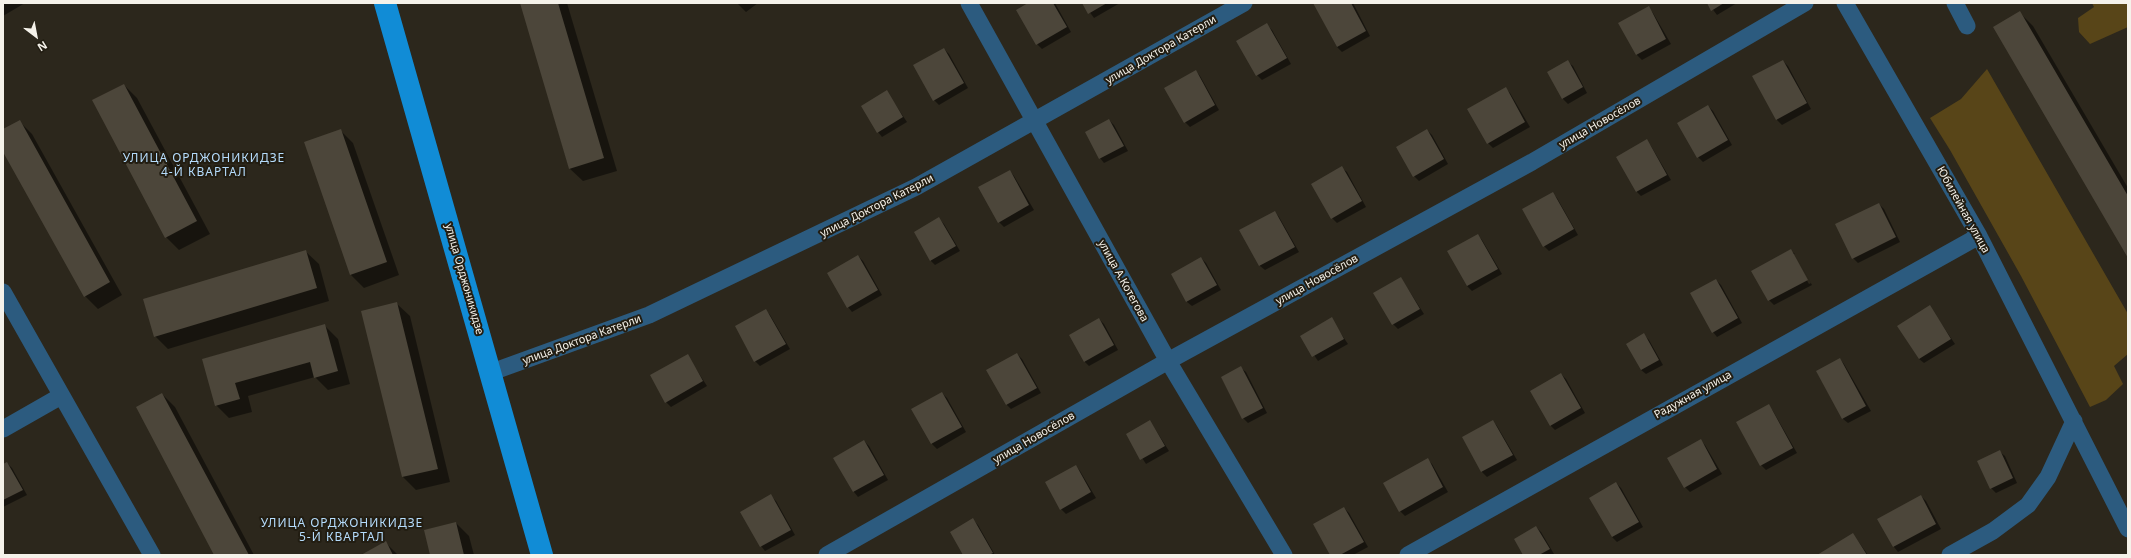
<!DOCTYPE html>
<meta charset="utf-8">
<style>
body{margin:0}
#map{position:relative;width:2131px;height:558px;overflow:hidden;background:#2c271c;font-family:"Noto Sans",sans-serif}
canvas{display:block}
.frame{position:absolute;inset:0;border:4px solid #f5f2ea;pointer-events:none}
.north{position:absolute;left:16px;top:16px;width:40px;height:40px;-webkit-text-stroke:3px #221d12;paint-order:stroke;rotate:148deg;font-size:11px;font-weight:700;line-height:16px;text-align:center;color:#f5f2ea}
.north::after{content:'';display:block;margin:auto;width:14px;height:18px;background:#f5f2ea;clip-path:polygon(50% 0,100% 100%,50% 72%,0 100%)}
</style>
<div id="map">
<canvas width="2131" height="558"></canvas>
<div class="frame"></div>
<div class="north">N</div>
</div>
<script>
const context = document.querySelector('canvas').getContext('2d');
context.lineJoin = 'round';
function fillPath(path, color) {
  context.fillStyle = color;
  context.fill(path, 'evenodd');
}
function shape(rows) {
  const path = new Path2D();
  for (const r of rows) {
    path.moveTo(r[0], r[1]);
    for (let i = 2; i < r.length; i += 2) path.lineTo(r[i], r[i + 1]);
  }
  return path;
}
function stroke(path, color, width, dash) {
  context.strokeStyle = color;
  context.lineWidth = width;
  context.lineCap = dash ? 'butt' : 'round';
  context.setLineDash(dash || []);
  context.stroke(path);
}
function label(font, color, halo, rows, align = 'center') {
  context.font = font + ' "Noto Sans",sans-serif';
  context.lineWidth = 4;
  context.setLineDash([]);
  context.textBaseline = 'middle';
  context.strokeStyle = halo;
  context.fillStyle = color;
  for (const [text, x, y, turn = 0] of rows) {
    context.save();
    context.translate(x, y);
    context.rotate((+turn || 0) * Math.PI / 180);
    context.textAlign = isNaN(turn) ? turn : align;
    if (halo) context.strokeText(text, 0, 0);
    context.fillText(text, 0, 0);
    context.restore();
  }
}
fillPath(shape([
 [2092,3,2128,3,2128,27,2090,44,2079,32,2078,18,2094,7],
 [1987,69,2128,314,2128,354,2114,366,2123,384,2106,400,2090,407,2021,276,1950,150,1930,118,1961,99]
]), '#584518');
fillPath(shape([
 [3,3,25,3,3,16],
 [521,3,567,3,617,171,583,181,569,168],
 [737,3,758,3,746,12],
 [1030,3,1055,3,1071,32,1042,49,1037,44],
 [1083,3,1120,3,1094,18],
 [1314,3,1353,3,1370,36,1342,52,1337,47],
 [1708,3,1737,3,1717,15],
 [1649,8,1653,13,1671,44,1642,60,1637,55,1620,24],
 [2020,13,2033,26,2128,188,2128,256],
 [1267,25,1272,30,1291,64,1262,80,1257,75],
 [944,49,949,54,968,88,939,105,934,100],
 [1783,61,1788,66,1811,109,1782,125,1777,120,1754,77],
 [1568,62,1573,66,1587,93,1568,104,1563,99,1548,73],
 [1196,71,1200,76,1219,110,1190,127,1185,122,1166,88],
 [124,85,137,98,210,234,179,250,166,237,94,101],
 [1505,88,1510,93,1530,127,1493,148,1488,143],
 [887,92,907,122,882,137,878,132],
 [1708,106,1713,111,1732,145,1703,162,1698,157],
 [1109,120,1114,125,1128,151,1104,163,1100,158],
 [19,121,32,134,122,295,98,309,85,296,3,150,3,130],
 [340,130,353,143,399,275,364,288,351,275,305,143],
 [1427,130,1432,135,1448,164,1419,181,1414,176],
 [1647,141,1651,146,1671,180,1641,196,1636,191],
 [1342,168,1347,172,1366,207,1337,223,1332,218],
 [1010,171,1014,176,1034,210,1004,227,999,222],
 [1552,193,1557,198,1578,235,1549,251,1544,246],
 [1879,204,1884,209,1900,242,1858,263,1853,258],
 [1275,212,1279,217,1299,252,1265,270,1260,266,1241,231],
 [939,219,944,224,960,251,935,265,930,260],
 [1478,235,1482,240,1502,274,1472,291,1467,286],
 [1790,250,1795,254,1792,254,1809,284,1811,283,1795,255,1812,285,1774,305,1769,300,1753,271],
 [305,251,319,264,329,301,168,349,155,336],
 [858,256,863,261,882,295,852,312,848,307],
 [1201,258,1206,263,1221,290,1192,306,1187,302,1172,275],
 [1401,278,1424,314,1398,329,1393,324],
 [1716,280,1721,285,1742,323,1717,337,1713,332],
 [396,303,410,316,450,482,416,490,403,477,362,312],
 [1930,307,1955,344,1924,363,1919,359],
 [765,310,770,315,790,349,760,366,755,361],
 [1099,319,1104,324,1118,350,1089,366,1084,361],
 [1331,319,1348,344,1318,361,1301,336],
 [325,326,338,339,350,384,328,390,315,377,248,396,252,412,229,418,216,405,203,359],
 [1644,335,1649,340,1663,365,1646,374,1641,370],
 [1017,354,1022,359,1041,393,1011,409,1006,404],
 [687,355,707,386,671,407,666,402],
 [1840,359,1844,364,1871,411,1848,423,1843,419,1817,372],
 [1241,368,1246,372,1267,413,1248,423,1243,418,1222,378],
 [1561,374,1566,379,1585,413,1555,430,1550,425],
 [942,393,947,398,966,432,937,449,932,444,913,410],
 [162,394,175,407,254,555,216,555],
 [1769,406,1773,411,1797,453,1766,470,1761,465],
 [1150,421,1169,451,1146,464,1127,435],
 [1493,421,1497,426,1517,460,1487,477,1482,472,1463,438],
 [1700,440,1705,445,1722,474,1690,492,1685,487],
 [864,441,869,446,888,480,858,497,854,492,834,458],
 [2000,452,2005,456,2017,483,1996,493,1991,488],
 [1427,459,1432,464,1448,492,1405,516,1400,511],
 [7,463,12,468,27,495,3,507,3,465],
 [1076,466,1080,471,1096,498,1066,514,1061,509],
 [1616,483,1621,488,1643,527,1617,542,1612,537],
 [771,496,776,501,795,535,765,551,761,546],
 [1921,496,1926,501,1941,529,1898,552,1894,547,1879,519],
 [1344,508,1349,513,1368,547,1353,555,1331,555],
 [973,520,978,525,995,555,964,555],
 [456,523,469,536,474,555,432,555],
 [1536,527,1541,532,1554,554,1524,555],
 [1853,534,1868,555,1819,555],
 [385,542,398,555,363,555]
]), '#0007');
fillPath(shape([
 [520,3,558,3,604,158,569,169],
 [1028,3,1053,3,1067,27,1036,45,1016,10],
 [1082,3,1107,3,1088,14],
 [1313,3,1351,3,1366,31,1337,47],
 [1707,3,1724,3,1711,11],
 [1649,6,1666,39,1636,55,1618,23],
 [2020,11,2128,196,2128,258,1993,27],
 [1267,23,1287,58,1256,76,1236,41],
 [944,48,964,83,933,101,913,65],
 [1568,60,1583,87,1562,99,1547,72],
 [1783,60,1807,103,1776,120,1752,76],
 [1196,70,1215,105,1184,123,1164,88],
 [124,84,197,221,165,238,92,100],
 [1506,87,1525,122,1487,144,1467,109],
 [887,90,903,117,877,133,861,106],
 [1708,105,1728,140,1697,158,1677,123],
 [1109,119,1124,146,1099,159,1085,132],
 [20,120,110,282,84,297,3,152,3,129],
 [341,129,387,262,350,275,304,142],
 [1427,129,1444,159,1413,177,1396,147],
 [1647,139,1667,175,1636,192,1616,157],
 [1342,166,1362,201,1331,219,1311,184],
 [1010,170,1029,205,998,223,978,187],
 [1553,192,1574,229,1543,247,1522,209],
 [1879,203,1896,237,1852,259,1835,224],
 [1275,211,1295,247,1259,266,1239,230],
 [939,217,956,246,930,261,914,232],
 [1478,234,1498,269,1467,286,1447,251],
 [1791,249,1808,280,1768,301,1751,271],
 [306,250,317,288,154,337,143,299],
 [858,255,878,290,847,308,827,273],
 [1201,257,1217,285,1186,302,1171,274],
 [1401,277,1420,309,1392,325,1373,293],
 [1716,279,1738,318,1712,333,1690,293],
 [397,302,438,469,402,477,361,311],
 [1930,305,1951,339,1919,359,1897,326],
 [766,309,786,344,754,362,735,326],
 [1332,317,1344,339,1312,357,1300,336],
 [1099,318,1114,345,1084,362,1069,335],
 [325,324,338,371,314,378,310,362,235,383,240,399,215,406,202,359],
 [1644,333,1659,360,1641,370,1626,344],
 [1017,353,1037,388,1006,405,986,370],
 [688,354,703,381,665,403,650,375],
 [1840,358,1866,406,1842,419,1816,371],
 [1241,366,1263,408,1242,419,1221,377],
 [1561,373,1581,408,1550,426,1530,391],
 [942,392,962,427,931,444,911,409],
 [162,393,249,555,214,555,136,407],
 [1769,404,1793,448,1760,466,1736,422],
 [1150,420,1165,446,1140,460,1126,434],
 [1493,420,1513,455,1481,472,1462,437],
 [1701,439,1717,469,1684,488,1667,458],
 [864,440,884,475,853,492,833,458],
 [2000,450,2013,478,1990,489,1977,461],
 [1428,458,1443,487,1399,512,1383,483],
 [7,462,23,490,3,500,3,464],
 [1076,465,1091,492,1060,510,1045,482],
 [1616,482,1639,522,1612,537,1589,498],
 [771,494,791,530,760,547,740,512],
 [1921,495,1936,524,1893,547,1877,519],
 [1344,507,1364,542,1340,555,1330,555,1313,524],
 [973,518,993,553,989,555,963,555,950,532],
 [456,522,464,555,430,555,424,530],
 [1536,526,1550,549,1539,555,1523,555,1514,539],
 [1853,533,1867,555,1817,555],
 [386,541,393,555,361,555]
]), '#4c463a');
stroke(shape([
 [969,3,1168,361,1284,555],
 [1845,3,1979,236,2128,529],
 [1955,3,1967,26],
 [3,292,152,555],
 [492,372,649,315,916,187,1244,3],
 [3,429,61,396],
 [827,555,1168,361,1532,162,1805,3],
 [1408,555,1979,236],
 [1950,555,1993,531,2028,505,2048,477,2074,421]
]), '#2c5b7f', 17);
stroke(shape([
 [385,3,542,555]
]), '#118cd6', 22);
label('11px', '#f5f2ea', '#221d12', [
 ["улица Доктора Катерли",1161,50,-30],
 ["улица Новосёлов",1600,123,-30],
 ["улица Доктора Катерли",877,206,-27],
 ["Юбилейная улица",1963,210,61],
 ["улица Орджоникидзе",464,279,74],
 ["улица Новосёлов",1317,280,-29],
 ["улица А.Котегова",1123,281,61],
 ["улица Доктора Катерли",582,340,-20],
 ["Радужная улица",1693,395,-29],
 ["улица Новосёлов",1034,438,-30]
]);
context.letterSpacing = '1px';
label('12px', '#b5dcfc', '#221d12', [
 ["УЛИЦА ОРДЖОНИКИДЗЕ",204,159],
 ["4-Й КВАРТАЛ",204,173],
 ["УЛИЦА ОРДЖОНИКИДЗЕ",342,524],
 ["5-Й КВАРТАЛ",342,538]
]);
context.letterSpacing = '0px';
</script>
